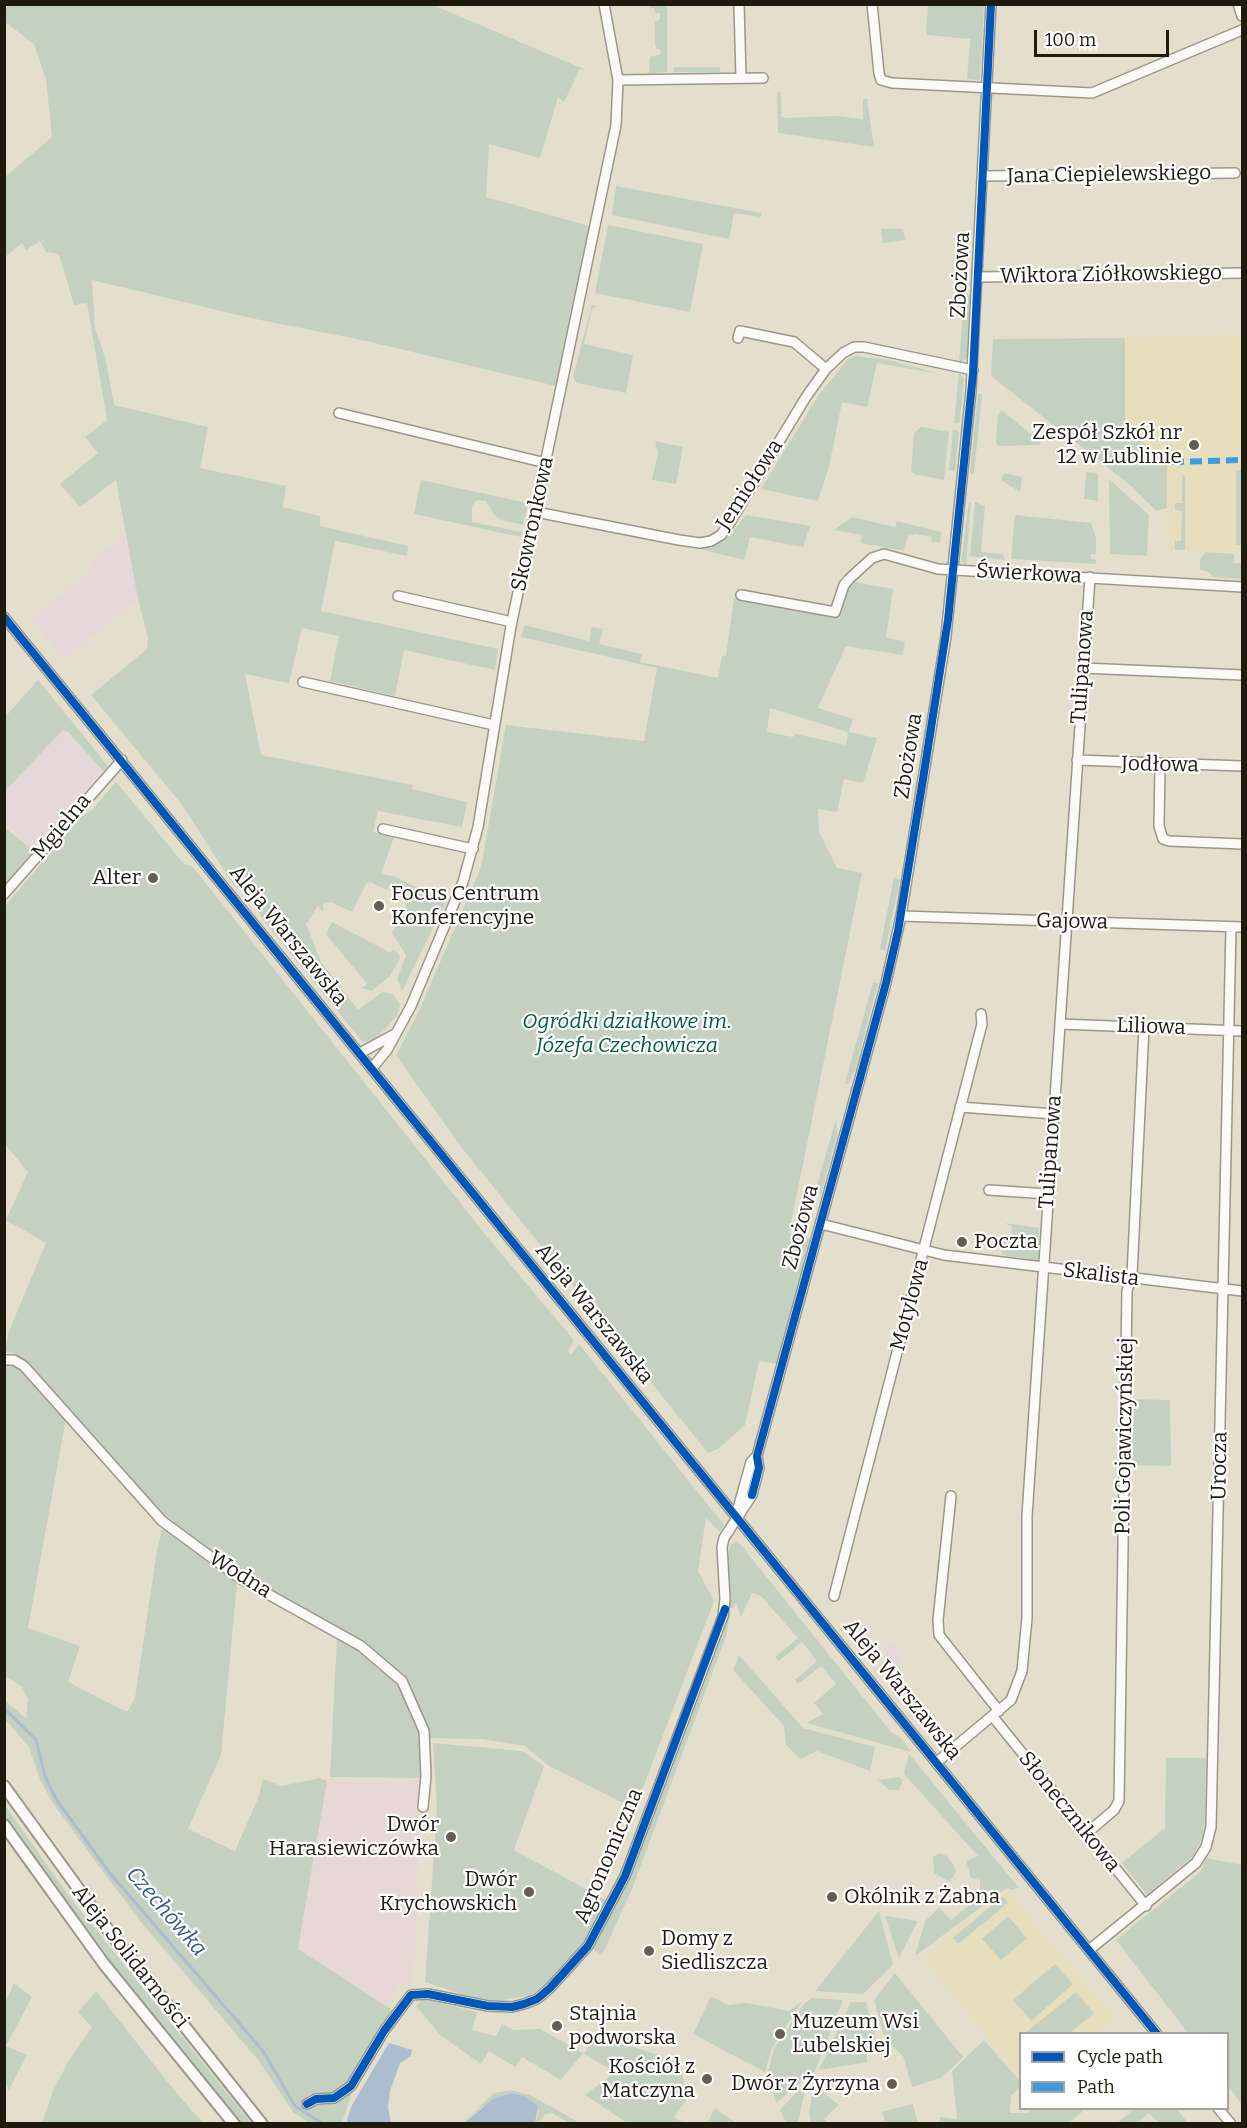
<!DOCTYPE html>
<meta charset="utf-8">
<style>
body{margin:0}
#map{position:relative;width:1247px;height:2128px;overflow:hidden;background:#e4dfcc;font-family:Bitter,serif}
canvas{display:block}
.frame{position:absolute;inset:0;border:6px solid #1e1a0d;pointer-events:none}
.legend{position:absolute;left:1019px;top:2032px;width:210px;height:78px;box-sizing:border-box;background:#fff;border:2px solid #a5a39e;margin:0;padding:8px 10px;list-style:none;font-size:18px;color:#1e1a0d}
.legend li{display:flex;align-items:center;gap:12px;height:30px}
.legend b{width:30px;border:2px solid #a5a39e}
.scale{position:absolute;left:1034px;top:30px;width:135px;height:27px;box-sizing:border-box;border:3px solid #1e1a0d;border-top:0;padding-left:8px;font-size:18px;line-height:21px;white-space:nowrap;color:#1e1a0d;-webkit-text-stroke:4px #fff;paint-order:stroke}
</style>
<div id="map">
<canvas width="1247" height="2128"></canvas>
<div class="frame"></div>
<ul class="legend">
<li><b style="height:8px;background:#0057b8"></b>Cycle path</li>
<li><b style="height:8px;background:#3c9bde"></b>Path</li>
</ul>
<div class="scale">100 m</div>
</div>
<script>
const context = document.querySelector('canvas').getContext('2d');
context.lineJoin = 'round';
function fillPath(path, color) {
  context.fillStyle = color;
  context.fill(path, 'evenodd');
}
function shape(rows) {
  const path = new Path2D();
  for (const r of rows) {
    path.moveTo(r[0], r[1]);
    for (let i = 2; i < r.length; i += 2) path.lineTo(r[i], r[i + 1]);
  }
  return path;
}
function stroke(path, color, width, dash) {
  context.strokeStyle = color;
  context.lineWidth = width;
  context.lineCap = dash ? 'butt' : 'round';
  context.setLineDash(dash || []);
  context.stroke(path);
}
function label(font, color, halo, rows, align = 'center') {
  context.font = font + ' Bitter,serif';
  context.lineWidth = 4.5;
  context.setLineDash([]);
  context.textBaseline = 'middle';
  context.strokeStyle = halo;
  context.fillStyle = color;
  for (const [text, x, y, turn = 0] of rows) {
    context.save();
    context.translate(x, y);
    context.rotate((+turn || 0) * Math.PI / 180);
    context.textAlign = isNaN(turn) ? turn : align;
    if (halo) context.strokeText(text, 0, 0);
    context.fillText(text, 0, 0);
    context.restore();
  }
}
fillPath(shape([
 [127,533,138,599,63,660,31,619,93,569,89,563],
 [63,730,103,771,35,848,5,824,5,791],
 [891,1643,903,1658,893,1666,880,1652]
]), '#e6d8d9');
fillPath(shape([
 [420,1780,419,1803,416,1805,416,1811,419,1814,419,1835,414,1974,409,1985,401,1983,387,2007,298,1949,327,1781]
]), '#e8d8d5');
fillPath(shape([
 [1242,334,1242,563,1240,562,1240,553,1166,550,1167,465,1125,425,1125,338],
 [1007,1890,1115,2018,1096,2033,1020,2034,1020,2077,922,1959]
]), '#e7debe');
fillPath(shape([
 [5,4,433,5,586,70,580,69,564,102,558,97,540,158,489,144,486,197,589,226,556,386,362,340,255,319,92,280,95,329,105,356,114,405,208,427,200,468,286,486,283,507,320,516,320,526,408,546,407,556,335,541,321,611,498,649,495,670,404,650,395,696,330,681,339,636,302,628,289,683,245,674,261,755,413,785,412,789,467,802,462,827,378,811,373,832,394,837,381,874,396,877,446,902,402,991,397,979,406,955,392,933,412,893,391,883,387,890,370,882,366,884,352,912,331,902,323,904,324,910,322,911,318,906,306,924,321,962,358,1010,382,992,393,994,400,1005,397,1016,372,1043,362,1041,264,921,252,900,233,884,180,802,91,695,147,649,148,638,138,599,116,480,80,507,60,484,98,453,85,437,107,420,87,303,74,305,59,254,46,252,40,241,26,250,22,243,5,257,5,177,52,137,46,79,34,44,5,22],
 [649,5,667,5,667,72,649,73,650,57,661,54,660,49,657,49,655,45,655,22,660,19,660,13,655,13,654,8,649,8],
 [928,5,984,5,980,78,978,80,967,79,970,39,926,35],
 [674,67,720,67,720,72,674,72],
 [777,92,781,92,781,116,786,118,835,116,863,119,863,99,867,99,874,147,778,133],
 [616,186,762,213,761,217,734,213,729,239,612,215],
 [608,225,703,244,690,312,595,293],
 [881,229,903,229,905,240,883,243],
 [970,295,967,358,959,364,964,296],
 [592,305,597,306,592,309,584,344,633,355,626,393,577,383,573,377],
 [1125,338,1125,425,1167,465,1167,508,1156,511,1130,485,991,376,993,339],
 [856,356,889,360,940,374,877,363,867,407,842,402,829,467,818,501,761,489,818,396,848,359],
 [959,373,964,379,960,421,958,423,954,423],
 [978,394,982,394,974,474,970,473],
 [1002,410,1040,442,1040,445,999,446,996,443,998,414],
 [921,427,949,432,944,480,914,474,911,471,914,433],
 [953,429,959,432,955,471,949,470],
 [655,441,683,447,676,484,652,480,658,453],
 [1236,470,1242,470,1242,545,1236,545],
 [1086,472,1098,473,1098,501,1084,499],
 [1004,473,1022,477,1020,492,1001,480],
 [1182,474,1185,477,1185,550,1175,550,1175,541,1181,541,1182,511,1175,510,1175,503,1182,503],
 [1109,479,1149,515,1147,556,1110,554],
 [421,480,528,503,523,525,501,520,494,515,486,501,477,500,472,506,472,522,522,532,521,537,414,514],
 [969,502,971,502,966,565,961,561],
 [975,502,985,506,981,552,1003,554,1005,560,970,556],
 [746,515,810,526,803,547,750,537,744,560,700,549,717,543,730,535],
 [1015,515,1091,523,1096,538,1096,554,1091,554,1091,559,1096,560,1096,564,1011,559],
 [852,517,895,527,897,521,941,532,940,542,931,542,932,537,916,534,908,536,904,551,861,543,862,535,834,530],
 [1206,552,1234,554,1234,563,1242,563,1242,579,1214,577,1207,571,1200,570,1200,559],
 [854,582,893,589,886,638,905,641,903,655,846,646,818,708,853,719,849,732,877,738,863,783,844,779,837,812,818,809,819,832,837,868,862,873,789,1233,812,1239,778,1364,759,1361,745,1425,718,1449,708,1453,458,1143,396,1055,418,1013,481,868,506,725,644,741,657,668,521,637,524,625,589,641,592,627,603,629,599,644,642,654,640,662,718,678,722,656,726,656,734,598,838,617,848,588],
 [770,708,848,732,846,745,796,734,793,737,767,732],
 [38,680,108,766,103,771,68,732,63,730,5,791,5,717],
 [116,782,184,864,192,866,493,1244,574,1340,568,1351,571,1355,579,1344,724,1525,720,1532,706,1518,698,1571,714,1601,635,1809,549,1766,525,1746,480,1739,427,1738,410,1685,404,1677,368,1646,243,1575,162,1514,27,1362,14,1353,5,1351,9,1331,46,1243,6,1220,28,1172,5,1144,5,906,81,817,92,810],
 [4,827,34,851,5,886,4,886],
 [894,877,900,880,885,951,880,949],
 [332,922,391,953,393,949,399,954,400,958,390,976,372,991,362,988,367,984,326,934],
 [873,982,878,983,855,1070,848,1084,845,1083],
 [836,1119,837,1135,821,1194,815,1192],
 [1004,1223,1039,1228,1038,1260,1002,1255,1003,1241,1011,1241,1012,1226],
 [8,1364,15,1364,22,1368,66,1418,28,1628,80,1646,68,1682,127,1712,135,1698,157,1550,162,1530,167,1530,237,1580,237,1583,221,1755,188,1829,235,1851,259,1796,263,1779,282,1786,320,1778,327,1781,298,1949,394,2011,360,2067,342,2123,309,2123,293,2112,258,2060,141,1922,96,1862,52,1802,40,1779,29,1747,5,1719,4,1700,26,1718,28,1699,22,1687,4,1675,4,1366],
 [1132,1399,1170,1400,1171,1466,1131,1465],
 [735,1542,741,1545,891,1732,901,1738,911,1752,806,1723,823,1714,814,1703,836,1684,821,1666,798,1684,795,1680,817,1661,802,1642,779,1661,775,1657,798,1638,761,1596,752,1593,741,1617,736,1603,733,1608,730,1608,728,1558,730,1545],
 [725,1609,731,1612,726,1636,632,1889,602,1955,588,1946,604,1919],
 [337,1638,359,1650,399,1684,421,1732,420,1778,330,1777],
 [739,1655,803,1728,875,1747,870,1771,817,1751,801,1759,786,1745,784,1726,733,1670],
 [433,1743,522,1751,544,1766,514,1850,606,1900,587,1942,548,1983,529,1996,493,2001,473,1998,425,1982,437,1809],
 [909,1754,1019,1888,1010,1890,1008,1887,915,1956,925,1921,939,1908,951,1920,980,1897,980,1880,971,1878,966,1861,978,1856,904,1774],
 [1166,1758,1206,1758,1205,1821,1202,1838,1194,1855,1147,1895,1122,1863,1165,1828],
 [899,1777,903,1780,899,1790,889,1790,878,1780],
 [4,1804,69,1896,251,2123,241,2123,91,1938,5,1818],
 [940,1853,947,1856,954,1865,956,1872,950,1882,934,1873,933,1857],
 [1206,1858,1242,1865,1242,2105,1228,2085,1228,2034,1188,2033,1116,1940,1201,1871],
 [1003,1896,1008,1903,958,1944,953,1938],
 [879,1911,893,1965,863,1994,815,1991],
 [885,1916,918,1921,899,1958],
 [1008,1916,1027,1938,1001,1960,982,1939],
 [1055,1964,1073,1984,1031,2021,1013,2000],
 [895,1973,963,2057,941,2078,912,2087,903,2056,885,2039,874,2000],
 [14,1983,32,1997,6,2046,27,2055,9,2090,5,2082,5,2003],
 [96,1991,174,2090,203,2123,42,2123,53,2091,68,2062,92,2027,78,2012],
 [1076,1992,1094,2013,1070,2033,1025,2033],
 [711,1996,727,2005,746,2003,789,2011,802,2001,771,2050,765,2072,693,2034],
 [812,1998,843,2000,815,2071,776,2103,768,2072,774,2049,804,2004],
 [423,1999,477,2012,472,2030,496,2036,502,2024,513,2030,540,2029,583,2053,561,2080,522,2057,515,2067,489,2051,481,2064,440,2035,416,2006],
 [851,2002,866,2002,876,2041,867,2053,867,2062,819,2070],
 [596,2035,680,2062,687,2099,674,2117,684,2123,627,2123,585,2095,615,2072,584,2054],
 [984,2040,1020,2081,1020,2087,1011,2096,1010,2113,1029,2113,1029,2108,1078,2108,1083,2111,1069,2123,939,2123,940,2117,957,2119,952,2071],
 [807,2081,798,2123,786,2123,780,2110],
 [814,2086,839,2105,824,2119,829,2123,811,2123,809,2111],
 [512,2090,530,2095,580,2123,569,2123,552,2113,545,2114,539,2123,535,2123,539,2111,483,2106,462,2124,494,2093],
 [913,2104,918,2123,885,2123,882,2112],
 [715,2108,720,2112,736,2123,707,2123],
 [1176,2108,1188,2123,1159,2123,1149,2113,1137,2123,1117,2123,1134,2109]
]), '#c4d1c0');
fillPath(shape([
 [389,2043,412,2050,411,2056,400,2063,390,2091,388,2107,391,2123,348,2123,347,2120,352,2105],
 [512,2093,524,2096,538,2106,535,2123,464,2123,493,2099]
]), '#abbdcf');
stroke(shape([
 [4,1708,36,1740,45,1776,56,1799,109,1872,263,2051,295,2106,323,2124]
]), '#abbdcf', 3);
const minor = shape([
 [739,4,741,78],
 [872,4,879,73,881,80,892,83,1092,93,1242,30],
 [1238,4,1242,16],
 [618,80,763,78],
 [983,176,1235,173],
 [979,277,1242,273],
 [738,338,740,331,794,342,826,369],
 [339,413,546,463],
 [536,512,679,540,700,543,711,541,721,535,729,524,806,397,826,369,843,353,854,347,864,347,973,370],
 [741,595,835,612,844,585,849,579,872,558,884,554,938,569,1242,587],
 [398,596,512,622],
 [4,617,1157,2034],
 [1083,668,1242,675],
 [303,682,494,725],
 [1077,760,1242,766],
 [1160,765,1159,826,1163,839,1169,841,1242,844],
 [383,829,473,849],
 [4,894,122,760],
 [901,916,1242,927],
 [1060,1024,1242,1031],
 [360,1053,395,1034],
 [372,1068,387,1050,411,1006,463,882,478,827,511,626,616,125,618,80,604,4],
 [960,1107,1054,1114],
 [989,1190,1048,1194],
 [821,1224,944,1255,1242,1291],
 [4,1360,14,1360,24,1366,162,1521,241,1579,361,1646,402,1681,424,1731,426,1776,423,1807],
 [951,1496,938,1620,939,1635,999,1711],
 [737,1512,751,1462,757,1456],
 [834,1596,982,1024,981,1014],
 [993,1717,1146,1906],
 [937,1762,1011,1700,1022,1671,1027,1618,1027,1516,1090,577],
 [1087,1833,1114,1810,1119,1801,1127,1291,1132,1275,1144,1027],
 [1089,1950,1196,1863,1206,1847,1211,1827,1231,927],
 [307,2104,316,2099,334,2098,351,2086,384,2031,411,1995,428,1994,488,2006,512,2007,524,2004,537,1999,550,1988,588,1946,625,1876,723,1616,725,1599,722,1547,724,1538,752,1495,759,1468,757,1456,886,983,901,916,946,636,971,391,991,4],
 [1218,2108,1231,2124]
]);
const major = shape([
 [4,1786,109,1931,262,2124],
 [4,1825,104,1964,234,2124]
]);
stroke(minor, '#9b9788', 12);
stroke(major, '#9b9788', 14);
stroke(minor, '#fbfaf7', 9);
stroke(major, '#fbfaf7', 10);
stroke(shape([
 [1172,462,1242,460]
]), '#3c9bde', 6, [12, 6]);
stroke(shape([
 [4,617,1157,2034],
 [752,1495,759,1468,757,1456,886,983,898,931,923,779,948,620,973,374,991,4],
 [307,2104,316,2099,334,2098,351,2086,384,2031,411,1995,428,1994,488,2006,512,2007,524,2004,537,1999,550,1988,588,1946,625,1876,725,1609]
]), '#0057b8', 8);
for (const [x, y, r, color] of [
 [1194,445,6,"#635f50"],
 [153,878,6,"#635f50"],
 [379,906,6,"#635f50"],
 [962,1242,6,"#635f50"],
 [451,1837,6,"#635f50"],
 [529,1892,6,"#635f50"],
 [832,1897,6,"#635f50"],
 [649,1951,6,"#635f50"],
 [557,2026,6,"#635f50"],
 [780,2034,6,"#635f50"],
 [707,2079,6,"#635f50"],
 [892,2084,6,"#635f50"]
]) {
  const dot = new Path2D();
  dot.arc(x, y, r, 0, 2 * Math.PI);
  context.fillStyle = color;
  context.fill(dot);
  stroke(dot, '#fff', 2);
}
label('21px', '#1e1a0d', '#fff', [
 ["Jana Ciepielewskiego",1109,175,-1],
 ["Zbożowa",961,275,-87],
 ["Wiktora Ziółkowskiego",1111,275,-1],
 ["Jemiołowa",750,485,-57],
 ["Skowronkowa",533,524,-78],
 ["Świerkowa",1029,574,3],
 ["Tulipanowa",1083,667,-86],
 ["Zbożowa",909,756,-81],
 ["Jodłowa",1160,765,1],
 ["Mgielna",62,827,-50],
 ["Gajowa",1072,922,1],
 ["Aleja Warszawska",288,936,51],
 ["Liliowa",1151,1027,2],
 ["Tulipanowa",1051,1152,-86],
 ["Zbożowa",801,1227,-75],
 ["Skalista",1101,1275,7],
 ["Motylowa",910,1305,-75],
 ["Aleja Warszawska",594,1314,51],
 ["Poli Gojawiczyńskiej",1125,1436,-89],
 ["Urocza",1220,1466,-89],
 ["Wodna",240,1575,32],
 ["Aleja Warszawska",902,1690,51],
 ["Słonecznikowa",1069,1812,51],
 ["Agronomiczna",609,1856,-67],
 ["Aleja Solidarności",130,1957,52]
]);
label('21px', '#1e1a0d', '#fff', [
 ["Zespół Szkół nr",1182,433],
 ["12 w Lublinie",1182,457],
 ["Alter",141,878],
 ["Focus Centrum",391,894,"left"],
 ["Konferencyjne",391,918,"left"],
 ["Poczta",974,1242,"left"],
 ["Dwór",439,1825],
 ["Harasiewiczówka",439,1849],
 ["Dwór",517,1880],
 ["Krychowskich",517,1904],
 ["Okólnik z Żabna",844,1897,"left"],
 ["Domy z",661,1939,"left"],
 ["Siedliszcza",661,1963,"left"],
 ["Stajnia",569,2014,"left"],
 ["podworska",569,2038,"left"],
 ["Muzeum Wsi",792,2022,"left"],
 ["Lubelskiej",792,2046,"left"],
 ["Kościół z",695,2067],
 ["Matczyna",695,2091],
 ["Dwór z Żyrzyna",880,2084]
], 'right');
label('italic 21px', '#075b3e', '#fff', [
 ["Ogródki działkowe im.",627,1022],
 ["Józefa Czechowicza",627,1046]
]);
label('italic 22px', '#335987', '#fff', [
 ["Czechówka",166,1912,49]
]);
</script>
